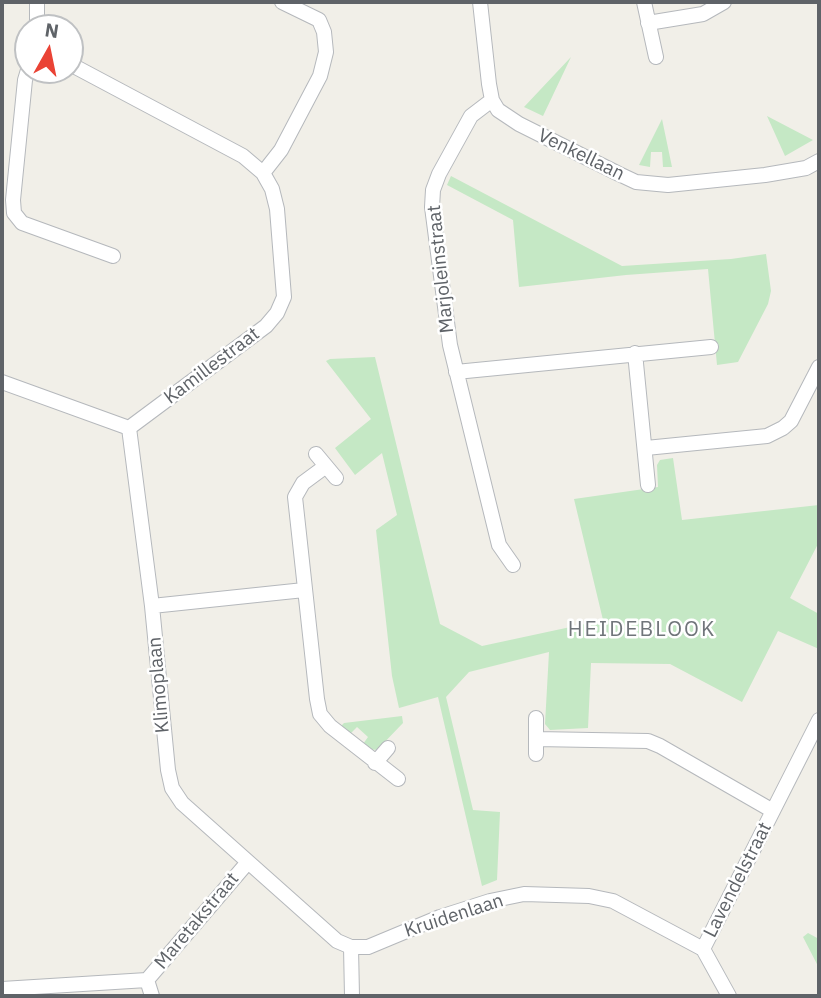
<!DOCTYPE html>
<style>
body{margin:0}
#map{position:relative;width:821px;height:998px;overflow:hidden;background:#f1efe8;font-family:"IBM Plex Sans",sans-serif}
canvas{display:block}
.frame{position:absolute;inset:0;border:4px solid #5f6368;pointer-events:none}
.north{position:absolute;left:14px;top:14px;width:70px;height:70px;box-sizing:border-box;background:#fff;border:2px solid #bfc1c3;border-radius:50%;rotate:9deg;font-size:19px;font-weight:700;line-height:28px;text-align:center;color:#5f6368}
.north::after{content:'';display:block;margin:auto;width:24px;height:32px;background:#ea4335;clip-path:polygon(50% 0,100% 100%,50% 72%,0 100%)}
</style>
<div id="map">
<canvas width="821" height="998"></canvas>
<div class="frame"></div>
<div class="north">N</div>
</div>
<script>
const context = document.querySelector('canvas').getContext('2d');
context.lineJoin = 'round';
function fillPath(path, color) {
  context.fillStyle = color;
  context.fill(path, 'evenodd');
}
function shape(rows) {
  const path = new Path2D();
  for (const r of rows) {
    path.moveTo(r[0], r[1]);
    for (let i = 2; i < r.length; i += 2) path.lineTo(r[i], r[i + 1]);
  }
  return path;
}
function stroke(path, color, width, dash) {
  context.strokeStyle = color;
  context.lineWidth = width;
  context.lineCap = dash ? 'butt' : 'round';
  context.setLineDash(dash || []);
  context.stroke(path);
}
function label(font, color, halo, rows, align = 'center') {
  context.font = font + ' "IBM Plex Sans",sans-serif';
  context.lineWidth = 5;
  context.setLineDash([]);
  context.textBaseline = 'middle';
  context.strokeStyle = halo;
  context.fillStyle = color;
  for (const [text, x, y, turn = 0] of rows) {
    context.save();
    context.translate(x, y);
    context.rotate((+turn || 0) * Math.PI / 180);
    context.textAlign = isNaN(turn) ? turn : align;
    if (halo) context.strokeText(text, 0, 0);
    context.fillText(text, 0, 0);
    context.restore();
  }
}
fillPath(shape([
 [571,57,543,116,524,107],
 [767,116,813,140,785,156],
 [662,119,672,167,663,167,662,152,651,152,650,167,639,165],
 [451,176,622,266,731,259,766,254,771,291,768,304,738,362,717,365,708,269,626,275,519,287,513,220,447,185],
 [375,357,440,624,482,646,603,620,574,499,658,487,657,465,660,460,673,458,682,520,819,505,819,542,790,598,819,614,819,649,778,631,742,702,670,664,591,663,588,728,550,730,545,724,549,652,469,672,446,697,473,810,500,812,497,880,482,886,438,697,399,708,392,676,376,530,397,515,382,453,355,475,335,448,371,419,326,361,330,359],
 [402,716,403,723,377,750,369,749,363,744,368,737,357,727,350,734,341,726,344,723],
 [808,933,819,939,819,968,803,937]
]), '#c5e8c5');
const street = shape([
 [37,2,37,28],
 [480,2,489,84,492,100,498,110,519,124,619,174,636,182,668,185,765,175,806,168,819,161],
 [644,2,656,57],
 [648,23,703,14,724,2],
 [70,64,243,156,263,173,272,189,277,209,284,297,277,313,266,326,129,428],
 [28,70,25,80,13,200,14,213,22,223,113,256],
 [492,100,471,116,439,174,433,190,432,207,450,345,499,545,513,565],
 [263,173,281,150,320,76,326,52,324,32,319,20,282,2],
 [635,353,648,485],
 [456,372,711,347],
 [2,382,129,428,152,606,168,770,172,788,182,803,337,941,351,947,368,947,440,917,490,901,524,894,589,896,613,901,703,949,729,996],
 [646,448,767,436,783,428,791,421,819,367],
 [316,454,336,478],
 [326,466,303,483,295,497,317,699,320,714,330,726,398,779],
 [152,606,304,590],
 [536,739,648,741,660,746,773,811],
 [536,754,536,718],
 [375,763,388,748],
 [351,947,352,996],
 [703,949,819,720],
 [147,980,152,996],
 [2,989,147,980,248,862]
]);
stroke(street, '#b5b8bc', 16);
stroke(street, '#fff', 14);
label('19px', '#5f6368', '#fff', [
 ["Venkellaan",581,155,26],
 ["Marjoleinstraat",441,269,-96],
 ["Kamillestraat",212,366,-37],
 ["Klimoplaan",159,685,-95],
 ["Lavendelstraat",738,880,-63],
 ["Kruidenlaan",454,916,-18],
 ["Maretakstraat",197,921,-50]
]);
context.letterSpacing = '2px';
label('21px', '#70757a', '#fff', [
 ["HEIDEBLOOK",642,630]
]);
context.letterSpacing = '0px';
</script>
